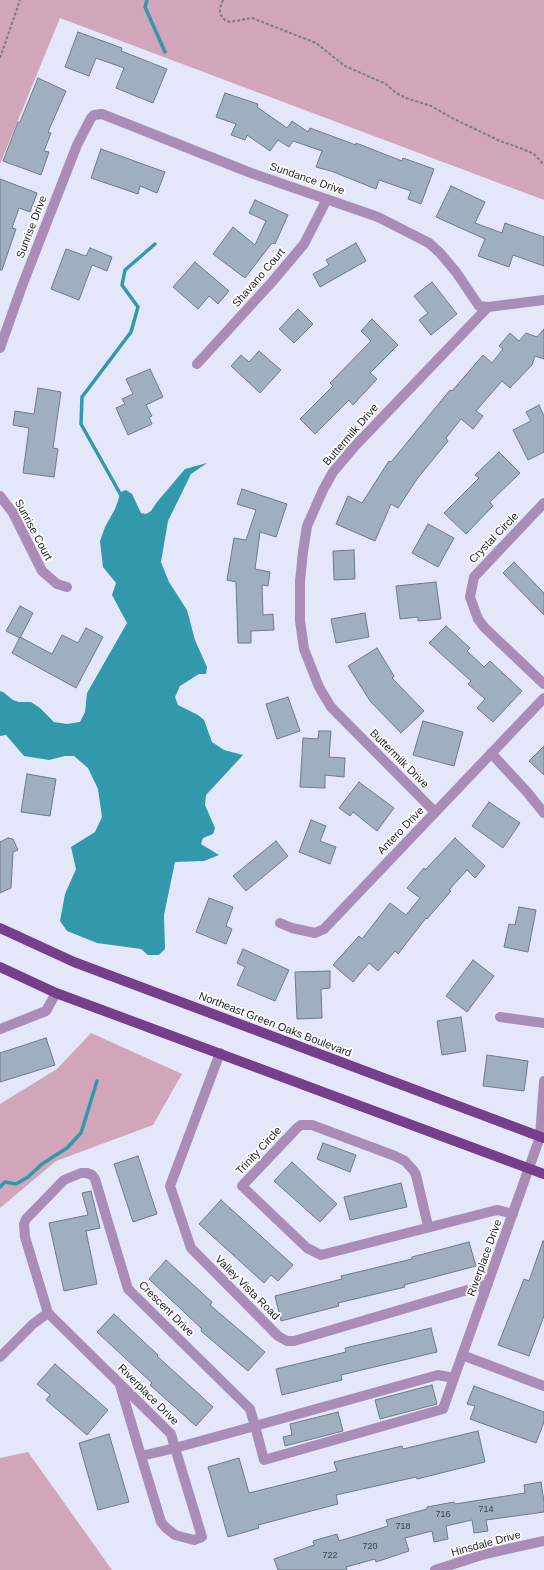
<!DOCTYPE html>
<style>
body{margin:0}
canvas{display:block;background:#e4e6f9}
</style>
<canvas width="544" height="1570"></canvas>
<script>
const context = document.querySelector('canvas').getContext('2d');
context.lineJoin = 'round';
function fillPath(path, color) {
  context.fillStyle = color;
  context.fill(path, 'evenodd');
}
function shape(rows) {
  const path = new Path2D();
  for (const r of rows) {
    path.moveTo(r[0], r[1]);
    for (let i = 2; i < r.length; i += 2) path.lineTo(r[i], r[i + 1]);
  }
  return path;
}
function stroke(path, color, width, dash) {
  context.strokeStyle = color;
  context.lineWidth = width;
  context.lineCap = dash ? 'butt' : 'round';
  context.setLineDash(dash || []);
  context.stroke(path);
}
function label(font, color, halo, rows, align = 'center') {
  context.font = font + ' Helvetica,sans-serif';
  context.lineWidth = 3.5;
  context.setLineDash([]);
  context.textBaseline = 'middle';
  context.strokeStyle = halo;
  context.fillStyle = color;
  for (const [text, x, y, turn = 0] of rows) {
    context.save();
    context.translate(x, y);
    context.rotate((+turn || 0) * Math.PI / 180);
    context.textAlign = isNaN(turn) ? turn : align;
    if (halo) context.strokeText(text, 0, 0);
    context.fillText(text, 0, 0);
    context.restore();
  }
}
fillPath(shape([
 [0,0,544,0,544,200,60,18,0,164],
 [91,1033,182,1074,153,1125,56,1161,0,1208,0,1104,57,1069],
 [28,1452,112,1570,0,1570,0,1458]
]), '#d1a5ba');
fillPath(shape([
 [207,463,191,474,168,521,161,562,169,582,187,610,195,640,207,667,206,674,199,674,180,686,175,697,178,705,198,715,204,720,212,742,224,750,243,755,206,795,205,805,215,828,213,834,203,838,201,844,219,855,204,861,175,862,164,915,165,949,159,955,148,955,141,949,97,943,67,931,60,921,65,894,76,869,71,847,95,832,102,817,98,789,88,768,74,756,65,756,49,760,24,756,6,735,0,736,0,691,3,692,13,700,19,702,31,702,40,708,54,722,67,724,80,722,85,712,87,693,127,623,112,595,116,583,103,567,100,541,105,527,115,509,121,492,126,490,132,494,141,513,146,514,151,511,157,502,185,469]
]), '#3298ac');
stroke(shape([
 [147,0,145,7,165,52],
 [122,497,81,424,82,397,131,332,138,307,122,285,125,270,155,244],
 [0,1187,5,1182,16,1184,28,1177,42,1164,67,1148,81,1133,97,1081]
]), '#3298ac', 3.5);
const building = shape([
 [78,32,122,48,121,51,167,69,153,103,116,88,124,68,96,58,89,76,65,67,78,32],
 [38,78,66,91,48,132,51,133,44,151,49,152,41,175,3,161,18,122,20,122,38,78],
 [225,93,258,104,257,107,287,128,292,121,308,132,310,128,356,145,356,143,402,161,403,158,434,169,421,204,408,199,411,191,379,180,376,189,331,171,316,167,322,151,293,141,289,147,278,140,270,151,247,135,245,140,231,135,236,124,216,117,225,93],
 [101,149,165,172,157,193,140,186,138,194,91,178,101,149],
 [0,179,37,193,30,212,19,208,12,228,16,229,2,270,0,270,0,179],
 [451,186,485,202,475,223,502,233,505,223,544,237,544,266,513,255,509,267,478,256,485,239,436,217,451,186],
 [255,200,288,215,275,244,272,243,245,278,213,254,233,227,255,245,266,221,249,213,255,200],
 [356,243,366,261,320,287,313,274,329,265,326,260,356,243],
 [90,248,112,257,107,271,92,265,79,300,51,289,66,249,86,256,90,248],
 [195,262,229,291,218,304,209,296,198,309,173,287,195,262],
 [432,282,457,314,431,335,419,320,428,313,414,296,432,282],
 [298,309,313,324,294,343,279,329,298,309],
 [372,319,398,345,370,373,377,379,353,405,349,400,315,434,300,419,333,386,330,383,371,341,361,331,372,319],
 [544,329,544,359,535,356,532,365,510,388,502,381,476,411,483,416,473,429,461,419,446,438,448,441,417,479,398,508,391,504,375,541,336,524,348,496,362,503,389,461,391,462,450,390,452,391,483,355,492,363,503,349,499,346,510,333,519,341,526,333,537,337,544,329],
 [259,351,281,370,260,393,231,366,241,355,249,362,259,351],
 [150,369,163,397,146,405,152,416,149,417,152,424,128,435,116,408,125,404,122,399,133,394,126,379,150,369],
 [38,388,61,392,53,448,58,449,54,477,23,473,29,428,13,425,15,411,34,414,38,388],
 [539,405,544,416,544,452,528,460,513,430,531,421,526,412,539,405],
 [499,452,520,473,490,502,493,506,466,534,444,513,479,478,475,475,499,452],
 [242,489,287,504,276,537,260,532,255,569,270,572,268,586,262,585,263,615,273,614,274,630,251,631,251,643,238,643,236,582,227,580,234,538,246,540,256,510,237,504,242,489],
 [428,524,454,538,438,567,412,553,428,524],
 [354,550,355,579,334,580,333,551,354,550],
 [514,562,544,593,544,615,503,573,514,562],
 [436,582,441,619,418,621,418,617,400,619,396,586,436,582],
 [20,606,33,613,20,638,6,631,20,606],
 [365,613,369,637,336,643,331,619,365,613],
 [446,626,470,648,467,651,484,667,490,661,522,691,493,722,477,708,485,699,468,684,471,681,429,643,446,626],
 [86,628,103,637,76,688,12,653,20,637,52,654,62,635,78,643,86,628],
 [377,648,394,676,392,678,424,711,401,733,370,701,348,666,377,648],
 [288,697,300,731,277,739,266,704,288,697],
 [423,721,463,732,454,766,413,755,423,721],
 [319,731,331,731,329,757,345,758,344,777,325,775,325,788,300,787,303,738,318,739,319,731],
 [544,746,544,775,529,761,544,746],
 [27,774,56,779,50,816,21,812,27,774],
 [359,782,394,808,377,831,353,812,350,816,339,808,359,782],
 [489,802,520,823,503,848,472,826,489,802],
 [311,820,326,826,320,841,336,847,330,864,299,852,311,820],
 [8,838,13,839,18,850,13,852,11,888,0,893,0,842,8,838],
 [455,838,485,866,475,878,467,870,449,890,451,891,427,919,426,918,398,954,395,951,378,971,369,963,353,982,333,965,359,936,362,939,390,903,406,915,420,898,407,888,424,868,425,870,455,838],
 [276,841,288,856,246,891,233,876,276,841],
 [209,898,233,907,226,926,232,929,226,944,196,932,209,898],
 [519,907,536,910,528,952,504,947,509,924,515,925,519,907],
 [243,949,289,970,275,1001,237,985,245,967,237,963,243,949],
 [473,960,494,976,467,1012,446,996,473,960],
 [330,971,330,988,321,989,322,1018,297,1019,295,972,330,971],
 [461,1017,466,1051,442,1055,437,1021,461,1017],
 [46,1038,55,1065,0,1082,0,1053,46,1038],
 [487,1055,528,1061,524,1091,483,1086,487,1055],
 [323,1143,356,1155,350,1172,317,1159,323,1143],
 [138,1156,157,1214,133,1222,114,1164,138,1156],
 [292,1162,337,1204,320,1222,274,1181,292,1162],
 [401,1183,407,1207,350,1220,344,1197,401,1183],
 [91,1191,100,1228,86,1231,97,1284,64,1291,49,1223,88,1215,82,1193,91,1191],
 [221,1200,293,1265,278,1281,271,1275,264,1283,199,1224,221,1200],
 [543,1241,544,1241,544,1316,529,1356,498,1345,524,1279,529,1281,543,1241],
 [469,1242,476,1266,404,1285,405,1287,338,1303,339,1306,281,1321,275,1296,342,1279,341,1276,412,1259,412,1257,469,1242],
 [166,1260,212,1302,210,1305,265,1352,248,1371,201,1331,202,1329,149,1279,166,1260],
 [114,1314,158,1355,157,1356,213,1407,196,1426,150,1385,152,1383,97,1332,114,1314],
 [431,1328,437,1352,341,1375,342,1380,282,1395,276,1369,346,1352,345,1348,431,1328],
 [55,1364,108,1410,87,1435,46,1400,50,1395,37,1384,55,1364],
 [432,1385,437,1404,380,1419,375,1400,432,1385],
 [474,1386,544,1412,544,1422,536,1443,470,1419,475,1406,467,1404,474,1386],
 [338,1412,343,1431,285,1446,283,1437,292,1435,290,1424,338,1412],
 [478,1431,485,1462,417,1479,416,1477,336,1495,338,1504,258,1525,259,1528,228,1537,208,1467,239,1458,249,1493,337,1471,334,1462,402,1446,403,1449,478,1431],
 [109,1434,129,1502,98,1510,79,1443,109,1434],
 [541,1482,544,1502,544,1512,486,1520,488,1531,474,1533,472,1520,446,1526,448,1539,434,1542,432,1531,405,1538,409,1551,376,1562,375,1559,346,1567,347,1570,278,1570,274,1559,314,1545,313,1541,337,1534,339,1541,388,1526,386,1520,427,1509,427,1507,454,1502,455,1504,525,1493,524,1485,541,1482]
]);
fillPath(building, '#a0afbd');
stroke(building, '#6e7b89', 1);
stroke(shape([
 [223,0,220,8,220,14,225,20,230,22,252,18,316,43,345,66,386,84,396,93,406,98,431,106,452,118,500,141,523,149,534,154,544,165],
 [0,58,20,0]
]), '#797b87', 2, [3, 2]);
stroke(shape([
 [0,348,22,286,77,145,91,118,94,115,102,114,251,173,378,217,429,243,440,253,456,272,479,306,488,307],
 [197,364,272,282,304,244,327,199],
 [0,496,13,513,42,571,57,584,67,587],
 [544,503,474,577,470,597,478,619,484,627,544,684],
 [491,753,527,792,544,813],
 [435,812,331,707,319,687,304,649,300,621,300,581,303,552,307,526,323,490,333,472,355,446,488,307,544,300],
 [280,923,292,928,315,933,324,929,544,698],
 [500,1017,544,1023],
 [0,1029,46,1011,56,993],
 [220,1053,170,1186,191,1248,278,1336,287,1341,294,1341,488,1284],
 [428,1226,416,1175,414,1171,405,1161,395,1156,312,1125,301,1125,297,1128,242,1186,307,1248,321,1255,493,1211,498,1210,513,1214],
 [462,1355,544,1386],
 [0,1357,33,1324,48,1313],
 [454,1378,443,1409,264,1460,255,1426,250,1409,128,1289,95,1179,92,1175,87,1173,81,1173,64,1180,26,1219,24,1224,25,1237,48,1313,171,1434,175,1448,255,1426,438,1375,454,1378,540,1137,544,1081],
 [120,1385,141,1456],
 [175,1448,202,1537,194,1540,175,1535,165,1527,161,1522,141,1456,175,1448],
 [435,1570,485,1554,544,1541]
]), '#aa8db7', 10);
stroke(shape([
 [0,928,74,962,544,1138],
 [0,967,56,993,544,1174]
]), '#753f8c', 10);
label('9px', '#3e434c', null, [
 ["714",486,1510],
 ["716",443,1515],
 ["718",403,1527],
 ["720",370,1547],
 ["722",330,1556]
]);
label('11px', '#1e1f26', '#fff', [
 ["Sundance Drive",307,179,19],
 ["Sunrise Drive",32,227,-69],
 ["Shavano Court",259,278,-49],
 ["Buttermilk Drive",351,435,-49],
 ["Sunrise Court",33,530,62],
 ["Crystal Circle",494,538,-46],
 ["Buttermilk Drive",399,759,45],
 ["Antero Drive",401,831,-46],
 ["Northeast Green Oaks Boulevard",275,1025,21],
 ["Trinity Circle",259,1151,-47],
 ["Riverplace Drive",485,1258,-70],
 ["Valley Vista Road",247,1288,45],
 ["Crescent Drive",166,1309,45],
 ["Riverplace Drive",148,1395,45],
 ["Hinsdale Drive",486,1544,-15]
]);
</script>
